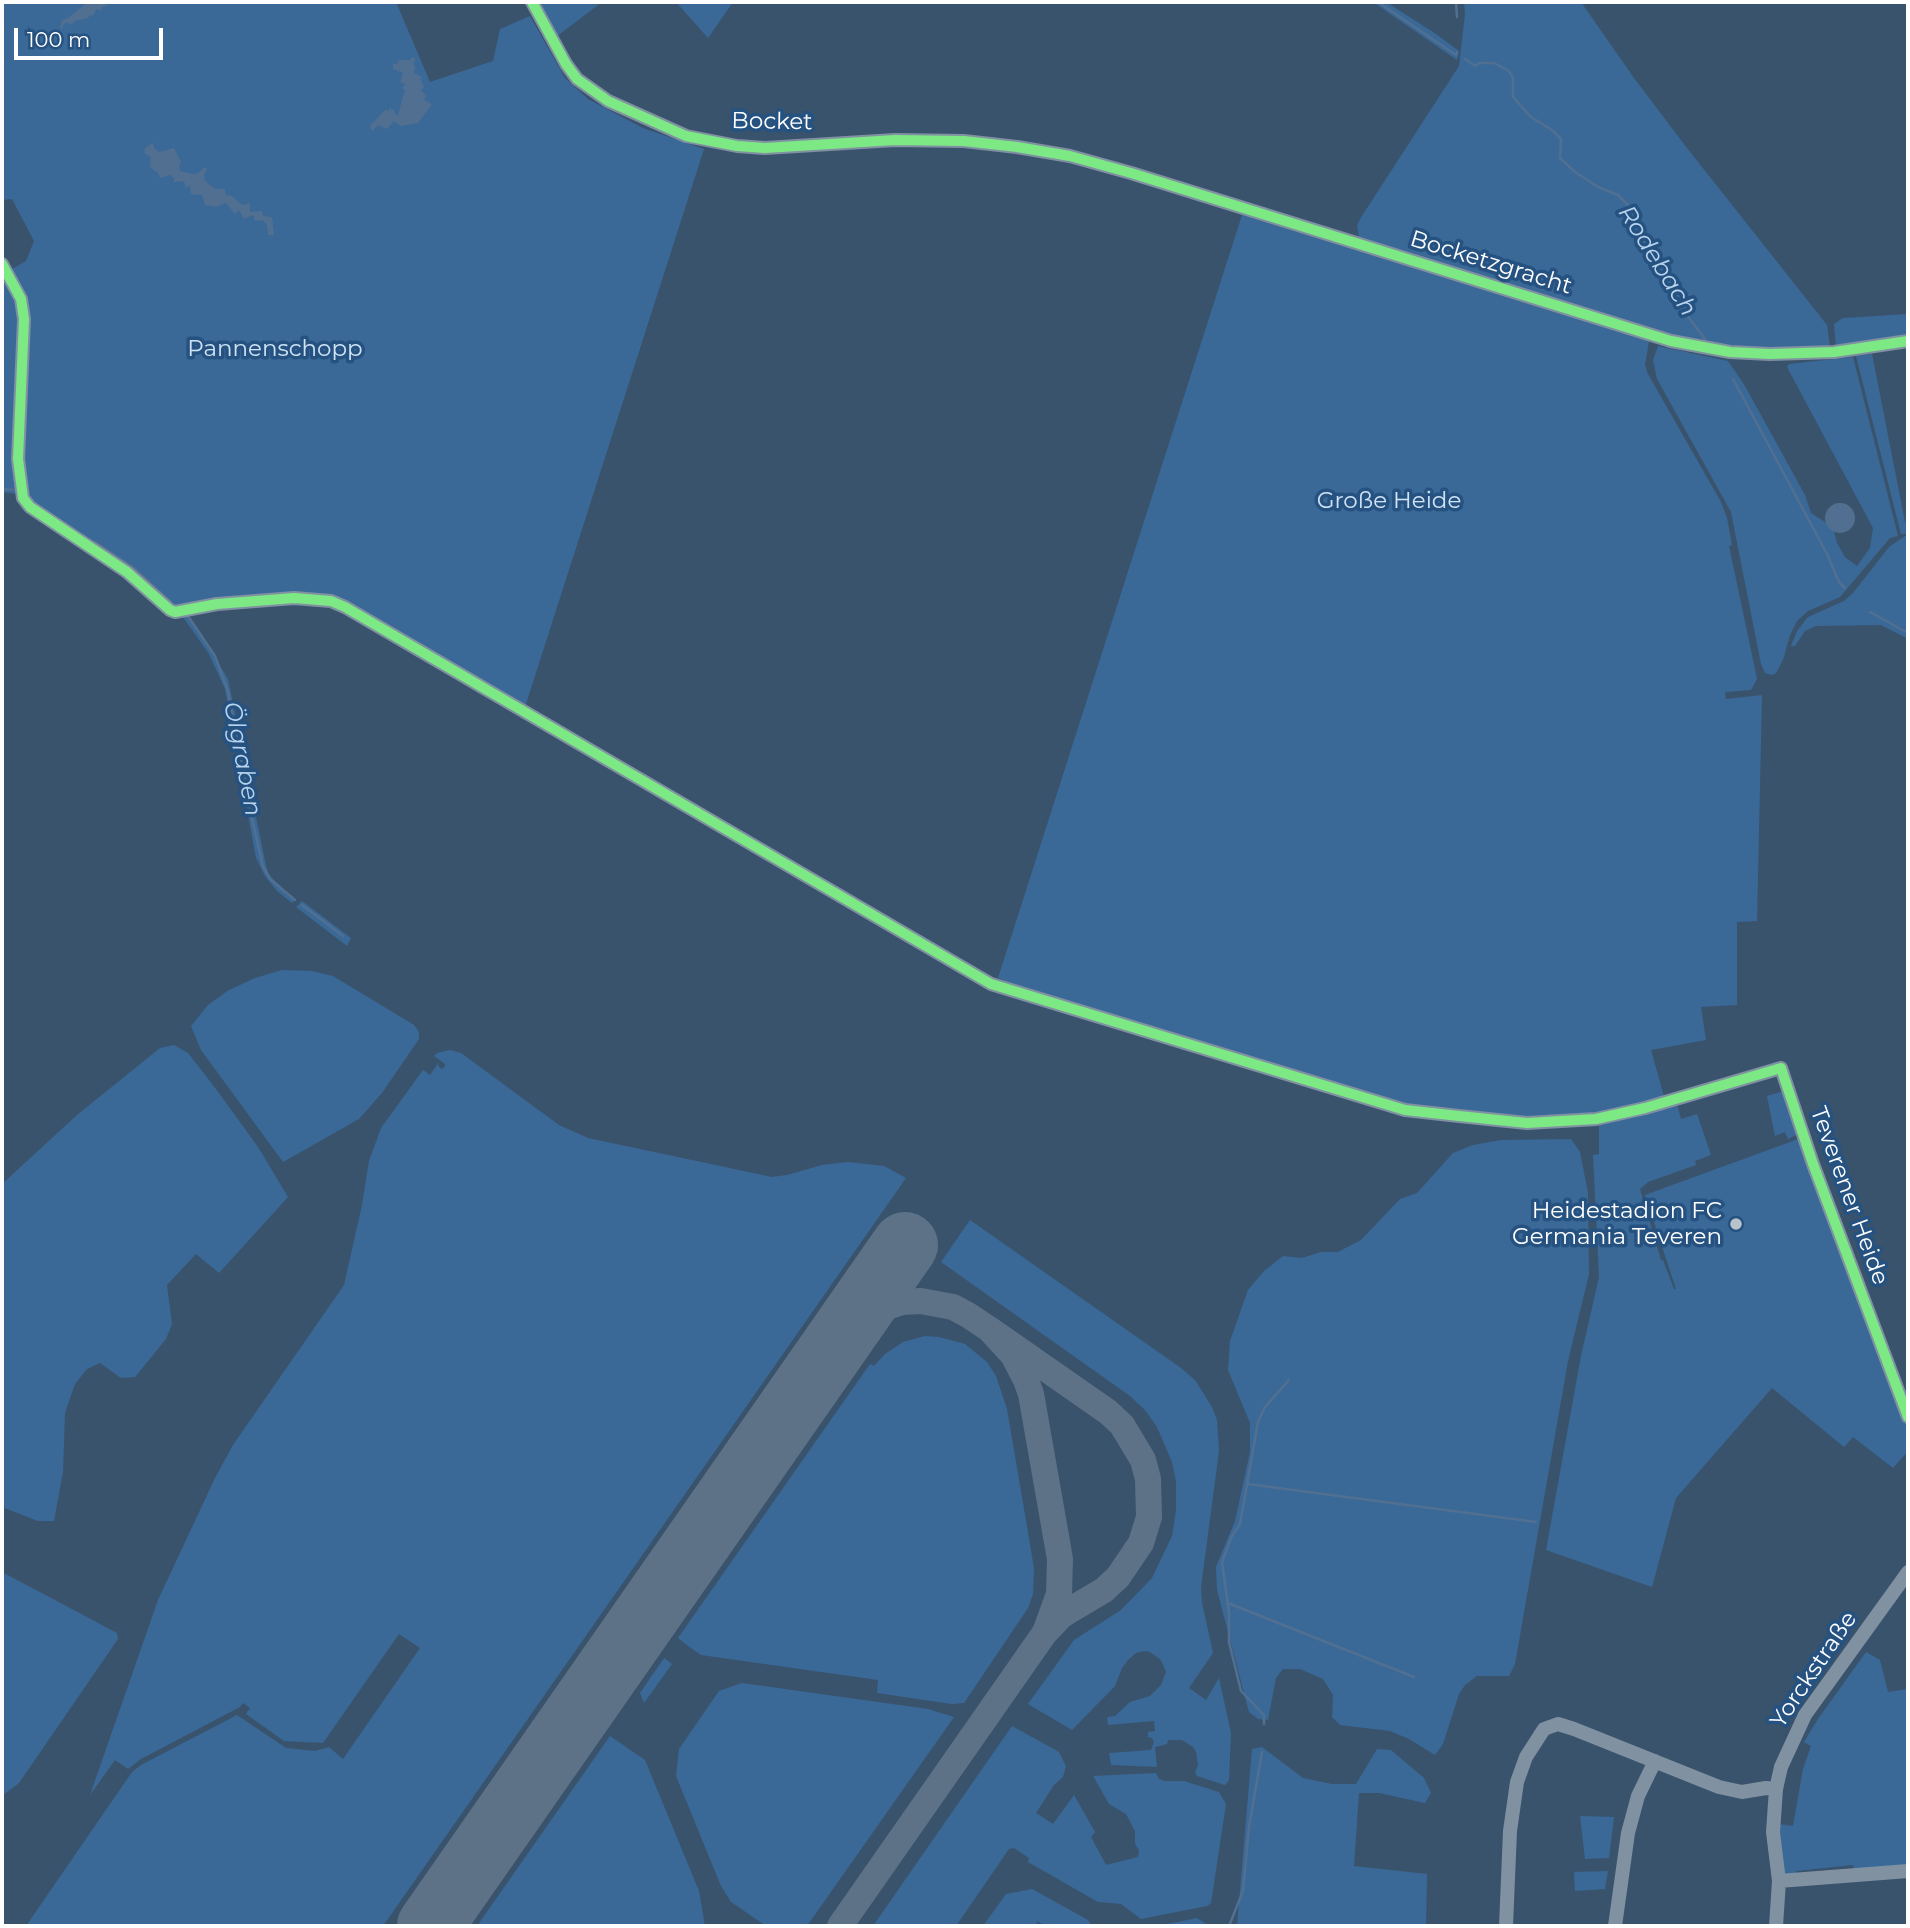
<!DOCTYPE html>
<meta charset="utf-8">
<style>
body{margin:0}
#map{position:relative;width:1910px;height:1928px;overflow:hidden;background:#3a536c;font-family:Montserrat,sans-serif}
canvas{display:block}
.frame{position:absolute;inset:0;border:4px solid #fff;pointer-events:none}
.scale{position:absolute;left:14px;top:28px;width:149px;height:32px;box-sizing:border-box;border:4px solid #fff;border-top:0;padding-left:9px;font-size:21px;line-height:24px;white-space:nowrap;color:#fff;-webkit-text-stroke:5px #255281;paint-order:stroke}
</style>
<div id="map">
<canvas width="1910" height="1928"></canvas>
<div class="frame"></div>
<div class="scale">100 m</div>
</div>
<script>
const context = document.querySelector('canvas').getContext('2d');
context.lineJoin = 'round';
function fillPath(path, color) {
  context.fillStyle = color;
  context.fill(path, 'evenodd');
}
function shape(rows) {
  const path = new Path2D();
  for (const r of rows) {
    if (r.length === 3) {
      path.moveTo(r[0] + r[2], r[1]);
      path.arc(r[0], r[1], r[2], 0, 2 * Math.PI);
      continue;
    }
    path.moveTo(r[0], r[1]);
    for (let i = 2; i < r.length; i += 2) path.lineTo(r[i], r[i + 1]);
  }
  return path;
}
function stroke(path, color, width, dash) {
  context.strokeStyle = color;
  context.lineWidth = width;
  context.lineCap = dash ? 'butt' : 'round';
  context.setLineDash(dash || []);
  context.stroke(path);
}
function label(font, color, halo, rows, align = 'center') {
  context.font = font + ' Montserrat,sans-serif';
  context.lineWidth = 7;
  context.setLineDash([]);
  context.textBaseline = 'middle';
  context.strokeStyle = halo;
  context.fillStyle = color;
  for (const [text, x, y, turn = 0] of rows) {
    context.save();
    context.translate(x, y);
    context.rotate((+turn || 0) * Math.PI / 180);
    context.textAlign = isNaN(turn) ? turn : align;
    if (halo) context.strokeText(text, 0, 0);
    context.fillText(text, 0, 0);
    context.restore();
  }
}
fillPath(shape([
 [2,2,396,2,430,82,493,61,500,29,530,16,565,78,588,99,643,128,704,149,525,707,330,599,178,610,34,507,21,483,27,359,10,270,26,261,34,241,12,199,2,200],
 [539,2,602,2,556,37],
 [676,2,733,2,708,38],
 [1373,2,1386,2,1433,32,1459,51,1457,60],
 [1464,2,1581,2,1634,78,1687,148,1827,325,1830,347,1791,349,1726,346,1674,336,1359,237,1357,226,1360,219,1459,66,1465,14],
 [1242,215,1649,341,1645,365,1648,374,1721,502,1727,518,1732,545,1729,546,1757,679,1751,690,1725,692,1726,699,1762,695,1757,921,1737,922,1737,1005,1701,1007,1706,1040,1651,1050,1665,1100,1554,1120,1410,1108,1023,990,998,978],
 [2,271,18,302,16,494,2,492],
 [1908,314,1908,337,1836,347,1834,324,1843,318],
 [1658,346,1728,361,1745,386,1805,495,1811,513,1825,522,1834,532,1837,543,1845,557,1857,566,1870,548,1873,528,1787,367,1789,364,1853,357,1898,536,1890,538,1840,597,1808,611,1797,621,1790,635,1783,660,1776,673,1772,675,1765,673,1761,664,1731,512,1657,379,1653,360],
 [1872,354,1905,522,1908,524,1908,534,1901,534,1856,356],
 [1905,536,1908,536,1908,639,1881,625,1816,626,1805,631,1795,646,1791,646,1797,631,1808,617,1844,601,1853,593,1889,547],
 [189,615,228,679,266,866,269,875,295,900,292,903,277,891,265,876,256,858,225,689,209,654,183,617],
 [302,901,351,938,347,946,296,907],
 [282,970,312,971,333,976,414,1025,419,1032,419,1039,382,1093,359,1119,283,1162,201,1050,191,1026,208,1005,229,990,255,978],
 [174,1045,188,1053,216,1089,258,1147,288,1197,219,1273,196,1254,167,1285,172,1324,166,1339,135,1377,121,1378,100,1363,87,1369,75,1384,65,1413,63,1472,54,1521,38,1521,2,1507,2,1184,77,1115,160,1048],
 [450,1050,461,1053,559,1125,588,1138,772,1177,787,1175,822,1165,848,1162,884,1166,906,1178,383,1926,26,1926,132,1772,141,1765,237,1715,286,1748,315,1751,329,1747,343,1759,420,1648,399,1634,323,1743,284,1741,246,1714,250,1708,243,1703,240,1707,141,1759,128,1769,115,1760,90,1795,158,1600,215,1478,233,1445,344,1285,362,1205,369,1161,381,1128,423,1070,430,1075,439,1062,438,1066,442,1069,445,1066,445,1064,434,1056,437,1053],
 [1784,1091,1798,1134,1788,1139,1785,1132,1775,1136,1767,1096],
 [1677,1104,1681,1119,1697,1114,1711,1155,1695,1161,1696,1165,1648,1182,1640,1189,1661,1260,1663,1260,1674,1289,1676,1289,1645,1195,1801,1138,1908,1426,1908,1451,1893,1468,1853,1437,1844,1447,1772,1388,1676,1498,1652,1587,1546,1550,1581,1356,1599,1277,1593,1155,1599,1154,1599,1122],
 [1571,1139,1580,1152,1588,1193,1589,1274,1568,1361,1515,1664,1509,1676,1477,1676,1465,1685,1459,1694,1443,1744,1435,1755,1409,1739,1390,1731,1340,1725,1332,1717,1333,1695,1323,1679,1300,1669,1283,1669,1276,1678,1268,1720,1258,1719,1249,1712,1217,1590,1216,1567,1235,1521,1250,1452,1250,1423,1228,1370,1230,1341,1248,1290,1264,1271,1283,1256,1302,1258,1321,1252,1338,1252,1361,1240,1400,1199,1417,1193,1453,1153,1473,1145,1501,1140],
 [970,1220,1181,1368,1195,1380,1212,1407,1217,1420,1219,1451,1201,1587,1202,1603,1213,1653,1189,1688,1206,1700,1219,1678,1231,1733,1229,1780,1225,1785,1197,1776,1195,1773,1198,1765,1196,1752,1193,1747,1182,1740,1168,1740,1167,1744,1155,1747,1157,1767,1111,1765,1109,1753,1151,1750,1154,1742,1152,1738,1148,1737,1148,1732,1155,1731,1154,1721,1108,1725,1107,1717,1115,1716,1130,1702,1150,1696,1161,1685,1166,1672,1161,1660,1150,1652,1144,1651,1136,1653,1128,1660,1122,1668,1115,1686,1072,1730,1028,1704,1074,1640,1121,1610,1152,1578,1172,1536,1176,1510,1176,1481,1172,1462,1157,1427,1145,1410,1130,1396,941,1262],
 [925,1336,939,1337,965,1344,987,1362,996,1376,1007,1409,1034,1568,1033,1594,1028,1608,964,1703,952,1704,877,1693,878,1680,701,1655,688,1646,678,1638,870,1364,874,1366,885,1354,903,1342],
 [2,1572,117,1633,118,1639,19,1783,2,1796],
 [1866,1652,1880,1660,1888,1692,1908,1689,1908,1867,1854,1871,1853,1865,1796,1871,1796,1877,1784,1875,1779,1824,1793,1826,1803,1769,1811,1746,1804,1742,1818,1719],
 [664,1658,672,1664,644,1703,640,1693],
 [742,1683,928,1709,954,1717,807,1926,766,1926,731,1902,721,1886,676,1776,679,1749,719,1691],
 [1012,1726,1059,1752,1066,1766,1063,1777,1054,1785,1036,1813,1053,1824,1074,1795,1095,1832,1091,1837,1106,1865,1138,1857,1139,1850,1135,1844,1135,1831,1126,1814,1109,1804,1093,1776,1156,1773,1159,1779,1164,1781,1184,1781,1219,1792,1226,1804,1211,1903,1207,1906,1141,1919,1121,1904,1098,1902,1028,1862,1029,1858,1014,1848,1009,1849,956,1926,873,1926],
 [610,1736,645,1760,699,1891,705,1926,477,1926],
 [1262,1747,1303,1778,1332,1784,1356,1784,1377,1749,1391,1750,1424,1778,1431,1793,1425,1803,1379,1793,1359,1793,1354,1866,1427,1874,1426,1926,1237,1926,1252,1749],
 [1580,1816,1614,1817,1609,1858,1585,1859],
 [1608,1871,1605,1889,1575,1891,1574,1872],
 [1032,1889,1088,1920,1092,1926,1048,1926,1036,1921,1039,1926,983,1926,1006,1894],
 [1197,1918,1209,1926,1158,1926]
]), '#3a6998');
fillPath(shape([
 [88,2,107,2,107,6,102,7,101,11,96,9,93,16,90,15,88,18,75,21,71,25,67,22,63,25,62,30,60,27,62,20,68,18],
 [412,57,416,60,413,63,415,67,414,73,423,78,420,79,424,87,421,90,426,96,424,100,432,104,418,123,401,126,394,121,387,129,378,125,372,131,370,126,385,110,388,111,391,107,391,110,394,109,395,114,398,115,405,90,402,89,405,84,400,82,403,73,393,69,393,64,397,64,399,60,410,60],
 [153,143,154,148,159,152,174,148,181,162,179,166,180,171,193,174,198,173,204,168,207,168,204,175,205,181,215,189,225,189,226,195,232,196,242,205,250,203,250,212,262,211,263,216,272,217,274,235,268,235,267,225,263,220,255,221,253,215,244,219,239,210,235,214,226,203,216,207,205,205,202,195,191,194,190,185,186,188,184,181,174,182,174,178,170,175,160,178,158,173,150,167,151,157,144,153,145,148],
 [1840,518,15]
]), '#517091');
stroke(shape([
 [1378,2,1456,55,1457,52],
 [1456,2,1457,17],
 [1465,59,1475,66,1479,63,1494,63,1509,71,1513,78,1513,97,1531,117,1552,130,1561,139,1560,158,1575,172,1598,187,1618,195,1629,206,1632,216,1642,229,1647,252,1658,258,1667,275,1681,293,1689,318,1705,339],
 [1733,379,1827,554,1839,582,1845,588],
 [2,489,14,490],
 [95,542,134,568,170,601],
 [1870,612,1908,633],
 [188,616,215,656,228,691,245,788,263,867,271,880,295,900],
 [302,905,343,936],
 [1248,1484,1536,1522],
 [1228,1603,1414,1677],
 [1264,1724,1264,1715,1241,1691,1229,1642,1229,1613,1222,1562,1232,1536,1240,1524,1258,1422,1265,1407,1289,1380],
 [1229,1926,1243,1891,1249,1827,1262,1752]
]), '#517091', 2.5);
stroke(shape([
 [839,1340,854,1326,877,1310,902,1302,921,1301,953,1307,968,1315,989,1329,1013,1355,1026,1380,1031,1394,1060,1559,1059,1594,1046,1630],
 [840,1926,1044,1634,1062,1615,1104,1590,1118,1577,1141,1543,1149,1517,1148,1479,1143,1460,1122,1425,1108,1412,989,1329]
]), '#5e7287', 26);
stroke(shape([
 [430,1926,905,1245]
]), '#5e7287', 66);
stroke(shape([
 [532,2,566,64,577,79,608,101,686,136,737,146,765,148,895,140,964,141,1017,147,1070,156,1131,173,1671,341,1730,352,1770,354,1834,352,1908,341],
 [2,264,21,299,24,319,18,459,23,498,30,507,127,572,170,610,175,612,217,604,294,598,331,601,345,607,991,984,1405,1110,1459,1116,1527,1123,1596,1119,1645,1108,1781,1068,1813,1164,1908,1417],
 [1779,1881,1908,1871],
 [1506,1926,1510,1831,1517,1782,1526,1757,1544,1729,1558,1724,1574,1729,1719,1787,1742,1792,1766,1788,1776,1789],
 [1615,1926,1628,1833,1638,1796,1655,1761],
 [1776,1926,1779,1881,1773,1832,1776,1789,1781,1767,1805,1715,1908,1572]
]), '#8091a2', 14);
stroke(shape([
 [532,2,566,64,577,79,608,101,686,136,737,146,765,148,895,140,964,141,1017,147,1070,156,1131,173,1671,341,1730,352,1770,354,1834,352,1908,341],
 [2,264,21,299,24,319,18,459,23,498,30,507,127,572,170,610,175,612,217,604,294,598,331,601,345,607,991,984,1405,1110,1459,1116,1527,1123,1596,1119,1645,1108,1781,1068,1813,1164,1908,1417]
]), '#7ce984', 10);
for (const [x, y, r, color] of [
 [1736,1224,7,"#bac3cc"]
]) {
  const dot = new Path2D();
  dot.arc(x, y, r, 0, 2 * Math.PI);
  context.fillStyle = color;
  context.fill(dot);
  stroke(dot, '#255281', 2.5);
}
label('23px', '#fff', '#255281', [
 ["Bocket",772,122,1],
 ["Bocketzgracht",1491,263,17],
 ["Teverener Heide",1849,1196,70],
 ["Yorckstraße",1814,1670,-56]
]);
label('23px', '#d0e3f5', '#255281', [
 ["Pannenschopp",275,349],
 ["Große Heide",1389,501]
]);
label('23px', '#fff', '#255281', [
 ["Heidestadion FC",1722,1211],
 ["Germania Teveren",1722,1237]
], 'right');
label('italic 24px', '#b8d4ee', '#255281', [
 ["Rodebach",1657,261,58],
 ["Ölgraben",242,759,79]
]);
</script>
